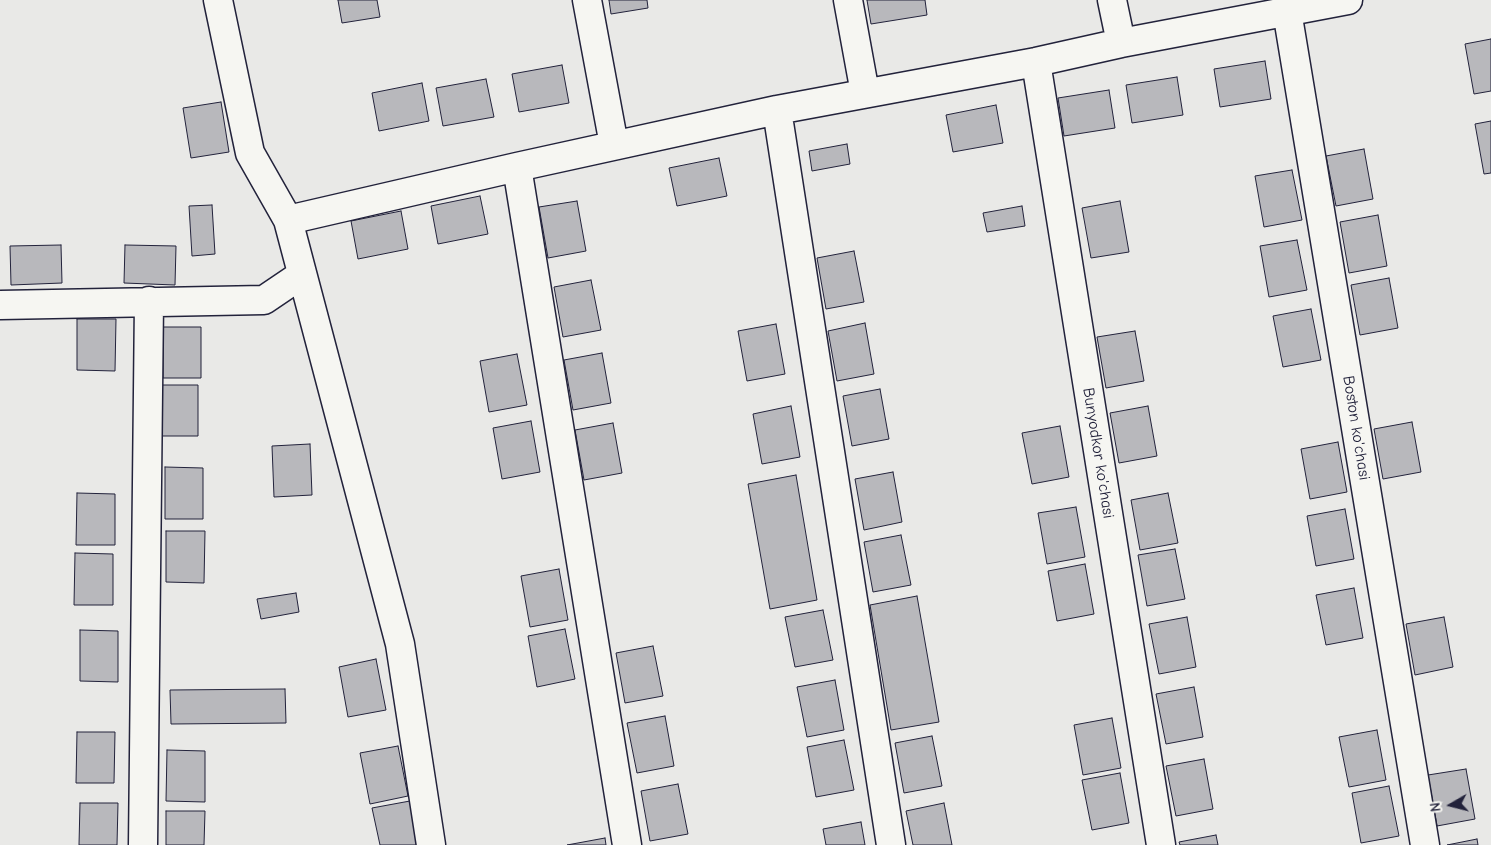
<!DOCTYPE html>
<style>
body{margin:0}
#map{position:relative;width:1491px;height:845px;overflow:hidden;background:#e9e9e7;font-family:"Comic Neue",sans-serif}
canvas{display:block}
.north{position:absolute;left:1426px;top:780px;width:50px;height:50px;-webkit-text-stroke:4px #f6f6f2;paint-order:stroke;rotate:262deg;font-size:14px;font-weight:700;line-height:20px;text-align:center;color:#22223b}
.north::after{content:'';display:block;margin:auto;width:18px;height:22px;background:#22223b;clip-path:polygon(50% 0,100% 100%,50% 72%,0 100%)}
</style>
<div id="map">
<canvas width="1491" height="845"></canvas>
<div class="north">N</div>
</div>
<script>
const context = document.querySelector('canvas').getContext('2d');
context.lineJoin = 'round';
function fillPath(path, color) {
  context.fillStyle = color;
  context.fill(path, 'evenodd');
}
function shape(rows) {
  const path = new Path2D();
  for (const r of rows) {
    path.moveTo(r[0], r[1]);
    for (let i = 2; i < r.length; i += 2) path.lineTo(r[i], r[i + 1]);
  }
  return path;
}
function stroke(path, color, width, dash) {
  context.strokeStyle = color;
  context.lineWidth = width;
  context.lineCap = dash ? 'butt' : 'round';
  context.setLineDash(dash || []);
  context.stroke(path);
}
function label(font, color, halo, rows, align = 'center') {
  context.font = font + ' "Comic Neue",sans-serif';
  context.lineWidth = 4;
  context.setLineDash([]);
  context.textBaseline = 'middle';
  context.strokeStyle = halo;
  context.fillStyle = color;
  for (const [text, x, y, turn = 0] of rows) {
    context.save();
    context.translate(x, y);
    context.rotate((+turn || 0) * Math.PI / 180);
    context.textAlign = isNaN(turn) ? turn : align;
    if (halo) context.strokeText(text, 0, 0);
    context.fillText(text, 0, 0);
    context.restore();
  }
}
const building = shape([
 [338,0,377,0,380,17,342,23,338,0],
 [609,0,647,0,648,8,611,14,609,0],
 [867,0,925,0,927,15,871,24,867,0],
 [1491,39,1491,91,1474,94,1465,44,1491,39],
 [1265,61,1271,99,1220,107,1214,69,1265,61],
 [562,65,569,103,519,112,512,74,562,65],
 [1177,77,1183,115,1132,123,1126,85,1177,77],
 [486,79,494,117,443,126,436,88,486,79],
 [422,83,429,121,379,131,372,93,422,83],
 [1109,90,1115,128,1064,136,1058,98,1109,90],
 [221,102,229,152,191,158,183,108,221,102],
 [996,105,1003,143,953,152,946,115,996,105],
 [1491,121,1491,173,1484,174,1475,124,1491,121],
 [847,144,850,164,812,171,809,151,847,144],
 [1364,149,1373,199,1336,206,1326,156,1364,149],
 [719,158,727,196,677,206,669,168,719,158],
 [1292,170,1302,220,1264,227,1255,176,1292,170],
 [480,196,488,234,438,244,431,206,480,196],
 [577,201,586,251,548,258,539,207,577,201],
 [1120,201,1129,252,1091,258,1082,208,1120,201],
 [212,205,215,254,192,256,189,206,212,205],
 [1022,206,1025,226,987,232,983,213,1022,206],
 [401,211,408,249,358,259,351,221,401,211],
 [1378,215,1387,266,1349,273,1340,222,1378,215],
 [1297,240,1307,290,1269,297,1260,246,1297,240],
 [61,245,62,283,11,285,10,246,61,245],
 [125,245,176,246,175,285,124,283,125,245],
 [854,251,864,302,826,309,817,258,854,251],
 [1389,278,1398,328,1360,335,1351,285,1389,278],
 [591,280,601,330,563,337,554,287,591,280],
 [1311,309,1321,360,1283,367,1273,316,1311,309],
 [77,319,116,319,115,371,77,370,77,319],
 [865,323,874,374,837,381,828,331,865,323],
 [776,324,785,374,747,381,738,331,776,324],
 [163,327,201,327,201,378,163,378,163,327],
 [1135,331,1144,381,1106,388,1097,337,1135,331],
 [602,353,611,403,573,410,564,360,602,353],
 [517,354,527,405,489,412,480,361,517,354],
 [160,385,198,385,198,436,160,436,160,385],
 [880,389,889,439,852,446,843,396,880,389],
 [791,406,800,457,762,464,753,414,791,406],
 [1148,406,1157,456,1119,463,1110,413,1148,406],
 [531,421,540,472,502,479,493,428,531,421],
 [1412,422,1421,472,1383,479,1374,429,1412,422],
 [613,423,622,473,584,480,575,430,613,423],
 [1060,426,1069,477,1032,484,1022,433,1060,426],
 [1338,442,1347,492,1310,499,1301,449,1338,442],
 [310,444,312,495,274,497,272,446,310,444],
 [165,467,203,468,203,519,165,519,165,467],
 [893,472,902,522,864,530,855,479,893,472],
 [796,475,817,600,770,609,748,484,796,475],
 [77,493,115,494,115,545,76,545,77,493],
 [1168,493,1178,543,1140,550,1131,500,1168,493],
 [1076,507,1085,557,1047,564,1038,513,1076,507],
 [1345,509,1354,559,1316,566,1307,516,1345,509],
 [166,531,205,531,204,583,166,582,166,531],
 [901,535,911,585,873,592,864,542,901,535],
 [1175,549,1185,599,1147,606,1138,555,1175,549],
 [75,553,113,554,113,605,74,605,75,553],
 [1085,564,1094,614,1057,621,1048,571,1085,564],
 [559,569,568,620,530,627,521,576,559,569],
 [1354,588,1363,638,1326,645,1316,595,1354,588],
 [296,593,299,612,261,619,257,599,296,593],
 [917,596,939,722,891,730,870,605,917,596],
 [823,610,833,660,795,667,785,617,823,610],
 [1187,617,1196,667,1159,674,1149,624,1187,617],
 [1444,617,1453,667,1415,675,1406,624,1444,617],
 [565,629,575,679,537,687,528,636,565,629],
 [80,630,118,631,118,682,80,681,80,630],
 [653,646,663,696,625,703,616,653,653,646],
 [376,659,386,710,348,717,339,667,376,659],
 [835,680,844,730,807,737,797,687,835,680],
 [1194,687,1203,737,1166,744,1156,694,1194,687],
 [285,689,286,723,171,724,170,690,285,689],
 [665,716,674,766,637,773,627,723,665,716],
 [1112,718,1121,768,1083,775,1074,725,1112,718],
 [1377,730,1386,780,1349,787,1339,737,1377,730],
 [77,732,115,732,114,783,76,783,77,732],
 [932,736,942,786,904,793,895,743,932,736],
 [844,740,854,790,816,797,807,747,844,740],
 [398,746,408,796,370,804,360,753,398,746],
 [167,750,205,751,205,802,166,801,167,750],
 [1204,759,1213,809,1176,816,1166,766,1204,759],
 [1466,769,1475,819,1437,826,1428,775,1466,769],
 [1120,773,1129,823,1092,830,1082,780,1120,773],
 [678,784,688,834,650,841,641,791,678,784],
 [1389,786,1399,836,1361,843,1352,793,1389,786],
 [410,801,419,845,380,845,372,808,410,801],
 [80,803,118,803,117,845,79,845,80,803],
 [944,803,952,845,913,845,906,811,944,803],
 [166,811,205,811,204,845,166,845,166,811],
 [861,822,865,845,826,845,823,829,861,822],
 [1216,835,1218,845,1180,845,1179,842,1216,835],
 [605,838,606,845,567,845,605,838],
 [1477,839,1478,845,1447,845,1477,839]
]);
fillPath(building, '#b8b8bc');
stroke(building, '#22223b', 1);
const minor = shape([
 [218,0,250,153,288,220,400,644,431,845],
 [587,0,614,145],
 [848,0,865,93],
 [1112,0,1121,43],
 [1287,11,1425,845],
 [1036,62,1161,845],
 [777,110,891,845],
 [517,167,627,845],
 [288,220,517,167,777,110,1036,62,1121,43,1348,0],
 [0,305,264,300,301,275],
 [143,845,149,301]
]);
stroke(minor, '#22223b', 31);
stroke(minor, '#f6f6f2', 28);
label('16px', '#22223b', '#f6f6f2', [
 ["Boston ko'chasi",1356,428,81],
 ["Bunyodkor ko'chasi",1098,453,81]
]);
</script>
